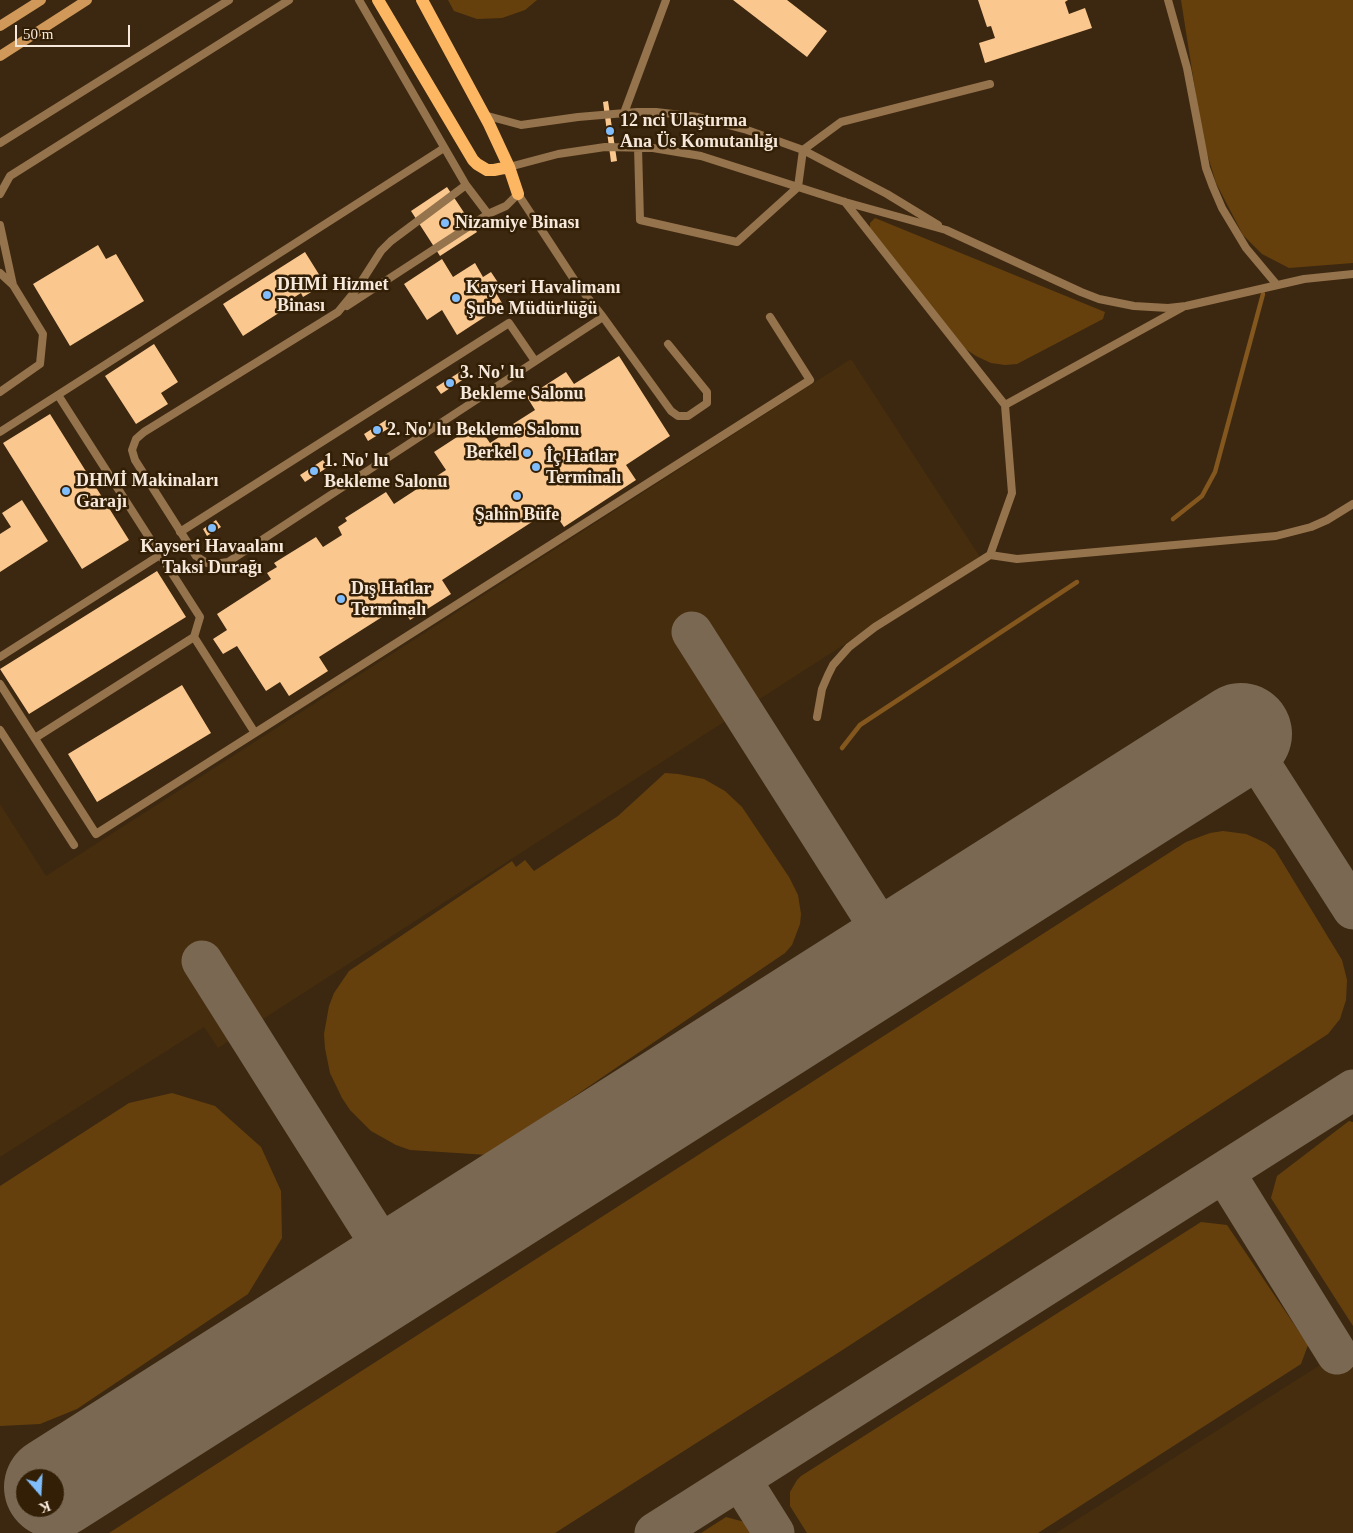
<!DOCTYPE html>
<meta charset="utf-8">
<style>
body{margin:0}
#map{position:relative;width:1353px;height:1533px;overflow:hidden;background:#3c2810;font-family:"Times New Roman",serif}
canvas{display:block}
.north{position:absolute;left:15px;top:1468px;width:50px;height:50px;box-sizing:border-box;background:#321f06;border:1px solid #806f5b;border-radius:50%;rotate:161deg;font-size:14px;font-weight:700;line-height:20px;text-align:center;color:#f6e8da}
.north::after{content:'';display:block;margin:auto;width:18px;height:22px;background:#80bdfa;clip-path:polygon(50% 0,100% 100%,50% 72%,0 100%)}
.scale{position:absolute;left:15px;top:25px;width:115px;height:22px;box-sizing:border-box;border:2px solid #f6e8da;border-top:0;padding-left:6px;font-size:15px;line-height:18px;white-space:nowrap;color:#f6e8da;-webkit-text-stroke:4px #321f06;paint-order:stroke}
</style>
<div id="map">
<canvas width="1353" height="1533"></canvas>
<div class="north">K</div>
<div class="scale">50 m</div>
</div>
<script>
const context = document.querySelector('canvas').getContext('2d');
context.lineJoin = 'round';
function fillPath(path, color) {
  context.fillStyle = color;
  context.fill(path, 'evenodd');
}
function shape(rows) {
  const path = new Path2D();
  for (const r of rows) {
    path.moveTo(r[0], r[1]);
    for (let i = 2; i < r.length; i += 2) path.lineTo(r[i], r[i + 1]);
  }
  return path;
}
function stroke(path, color, width, dash) {
  context.strokeStyle = color;
  context.lineWidth = width;
  context.lineCap = dash ? 'butt' : 'round';
  context.setLineDash(dash || []);
  context.stroke(path);
}
function label(font, color, halo, rows, align = 'center') {
  context.font = font + ' "Times New Roman",serif';
  context.lineWidth = 5;
  context.setLineDash([]);
  context.textBaseline = 'middle';
  context.strokeStyle = halo;
  context.fillStyle = color;
  for (const [text, x, y, turn = 0] of rows) {
    context.save();
    context.translate(x, y);
    context.rotate((+turn || 0) * Math.PI / 180);
    context.textAlign = isNaN(turn) ? turn : align;
    if (halo) context.strokeText(text, 0, 0);
    context.fillText(text, 0, 0);
    context.restore();
  }
}
fillPath(shape([
 [851,359,980,557,218,1048,204,1027,0,1157,0,804,46,876],
 [1353,1344,1353,1533,1056,1533]
]), '#462d0d');
fillPath(shape([
 [448,0,537,0,525,10,502,18,477,19,454,11],
 [1181,0,1353,0,1353,263,1289,268,1262,254,1243,235,1216,183,1203,140],
 [875,218,1105,312,1103,319,1017,364,1005,365,991,363,976,356,964,348,870,230,870,223],
 [665,773,678,774,704,779,725,791,742,807,789,877,798,895,801,914,800,924,792,945,785,953,488,1155,410,1150,396,1145,371,1131,350,1110,342,1098,330,1073,325,1048,324,1034,329,1006,334,993,349,971,512,861,516,867,525,860,534,871,618,816],
 [1223,831,1246,834,1266,843,1275,850,1342,960,1347,980,1346,1000,1340,1019,1328,1034,844,1349,555,1533,109,1533,1186,842,1210,833],
 [172,1093,215,1106,261,1147,281,1191,282,1238,248,1294,77,1409,40,1424,0,1426,0,1186,129,1103],
 [1349,1121,1353,1122,1353,1326,1271,1198,1277,1176],
 [1201,1222,1227,1225,1308,1345,1301,1364,1038,1533,807,1533,790,1506,790,1492,797,1480,801,1476],
 [726,1517,752,1524,758,1533,701,1533]
]), '#65400d');
stroke(shape([
 [1173,519,1202,496,1215,472,1263,294],
 [842,748,860,725,1077,582]
]), '#83571d', 4.5);
stroke(shape([
 [692,632,896,953],
 [1241,734,1353,909],
 [202,961,397,1270],
 [1224,1172,1337,1354],
 [740,1479,774,1533],
 [655,1533,1353,1090]
]), '#7a6853', 41);
stroke(shape([
 [55,1487,1241,734]
]), '#7a6853', 102);
fillPath(shape([
 [733,0,787,0,827,31,807,57],
 [978,0,1068,0,1065,2,1069,14,1085,8,1092,28,985,63,979,43,995,38,991,26,987,27],
 [608,101,617,161,611,162,603,102],
 [447,187,477,232,440,256,411,211],
 [98,245,106,259,116,254,144,301,70,346,33,284],
 [305,252,325,284,303,297,301,293,282,305,285,309,243,336,223,304],
 [442,259,453,277,475,263,483,277,491,272,501,287,495,291,503,305,457,335,442,310,427,320,404,284],
 [154,344,178,382,161,393,168,404,136,424,105,376],
 [619,356,670,436,626,465,636,480,564,527,552,509,442,580,451,594,410,620,401,605,319,657,328,671,289,696,280,682,266,691,237,646,223,654,213,639,227,630,217,614,271,579,267,573,277,567,274,563,316,537,323,547,342,535,338,527,347,521,345,518,386,492,394,504,446,470,434,452,477,424,490,443,504,434,502,431,535,410,527,397,566,372,574,384],
 [460,372,464,379,441,394,436,387],
 [50,414,129,540,82,569,3,443],
 [386,420,391,427,368,441,364,434],
 [323,460,328,467,305,482,300,475],
 [22,500,48,541,0,572,0,534,11,527,2,513],
 [216,520,221,527,207,536,203,529],
 [157,571,186,617,29,714,0,669],
 [182,685,211,733,97,802,68,754]
]), '#fac78f');
stroke(shape([
 [359,0,466,185,488,214],
 [1168,0,1187,68,1206,168,1213,187,1222,208,1246,248,1277,285],
 [624,113,666,0],
 [484,115,521,125,578,117,637,112,656,112,698,117,747,130,803,150,887,194,938,225],
 [0,143,229,0],
 [638,147,640,220,737,242,798,187,803,150,841,122,990,84],
 [509,167,558,154,605,147,653,148,701,156,845,202,946,230,1081,292,1099,299,1134,306,1168,308,1186,306,1304,279,1353,274],
 [466,185,391,241,381,251,356,290,338,312,144,432,136,439,132,450,135,460,196,556,207,563,214,564,228,562,603,317],
 [0,194,10,176,289,0],
 [0,225,13,285],
 [0,273,13,285,43,334,40,364,0,392],
 [347,306,488,214,506,206,518,194,577,284,603,317,671,411,678,416,688,416,707,403,707,392,668,344],
 [58,395,200,617,194,637],
 [1005,405,1183,307],
 [0,432,444,148],
 [180,532,509,323,535,361],
 [990,555,1017,559,1276,536,1311,527,1327,520,1353,504],
 [0,657,160,555],
 [0,684,96,834,810,380,770,317],
 [817,717,822,689,828,675,833,665,849,647,875,627,990,555,1012,493,1005,405,845,202],
 [0,730,74,845],
 [35,738,194,637,255,733]
]), '#95734c', 8);
stroke(shape([
 [0,26,41,0],
 [0,56,87,0]
]), '#d0995a', 10);
stroke(shape([
 [378,0,473,160,477,164,487,170,494,170,509,167],
 [422,0,489,124,509,167,518,194]
]), '#fdb763', 12);
for (const [x, y, r, color] of [
 [610,131,5,"#80bdfa"],
 [445,223,5,"#80bdfa"],
 [267,295,5,"#80bdfa"],
 [456,298,5,"#80bdfa"],
 [450,383,5,"#80bdfa"],
 [377,430,5,"#80bdfa"],
 [527,453,5,"#80bdfa"],
 [536,467,5,"#80bdfa"],
 [314,471,5,"#80bdfa"],
 [66,491,5,"#80bdfa"],
 [517,496,5,"#80bdfa"],
 [212,528,5,"#80bdfa"],
 [341,599,5,"#80bdfa"]
]) {
  const dot = new Path2D();
  dot.arc(x, y, r, 0, 2 * Math.PI);
  context.fillStyle = color;
  context.fill(dot);
  stroke(dot, '#321f06', 2);
}
label('bold 18px', '#f6e8da', '#321f06', [
 ["12 nci Ulaştırma",620,121],
 ["Ana Üs Komutanlığı",620,142],
 ["Nizamiye Binası",455,223],
 ["DHMİ Hizmet",277,285],
 ["Binası",277,306],
 ["Kayseri Havalimanı",466,288],
 ["Şube Müdürlüğü",466,309],
 ["3. No' lu",460,373],
 ["Bekleme Salonu",460,394],
 ["2. No' lu Bekleme Salonu",387,430],
 ["Berkel",517,453,"right"],
 ["İç Hatlar",546,457],
 ["Terminalı",546,478],
 ["1. No' lu",324,461],
 ["Bekleme Salonu",324,482],
 ["DHMİ Makinaları",76,481],
 ["Garajı",76,502],
 ["Şahin Büfe",517,515,"center"],
 ["Kayseri Havaalanı",212,547,"center"],
 ["Taksi Durağı",212,568,"center"],
 ["Dış Hatlar",351,589],
 ["Terminalı",351,610]
], 'left');
</script>
